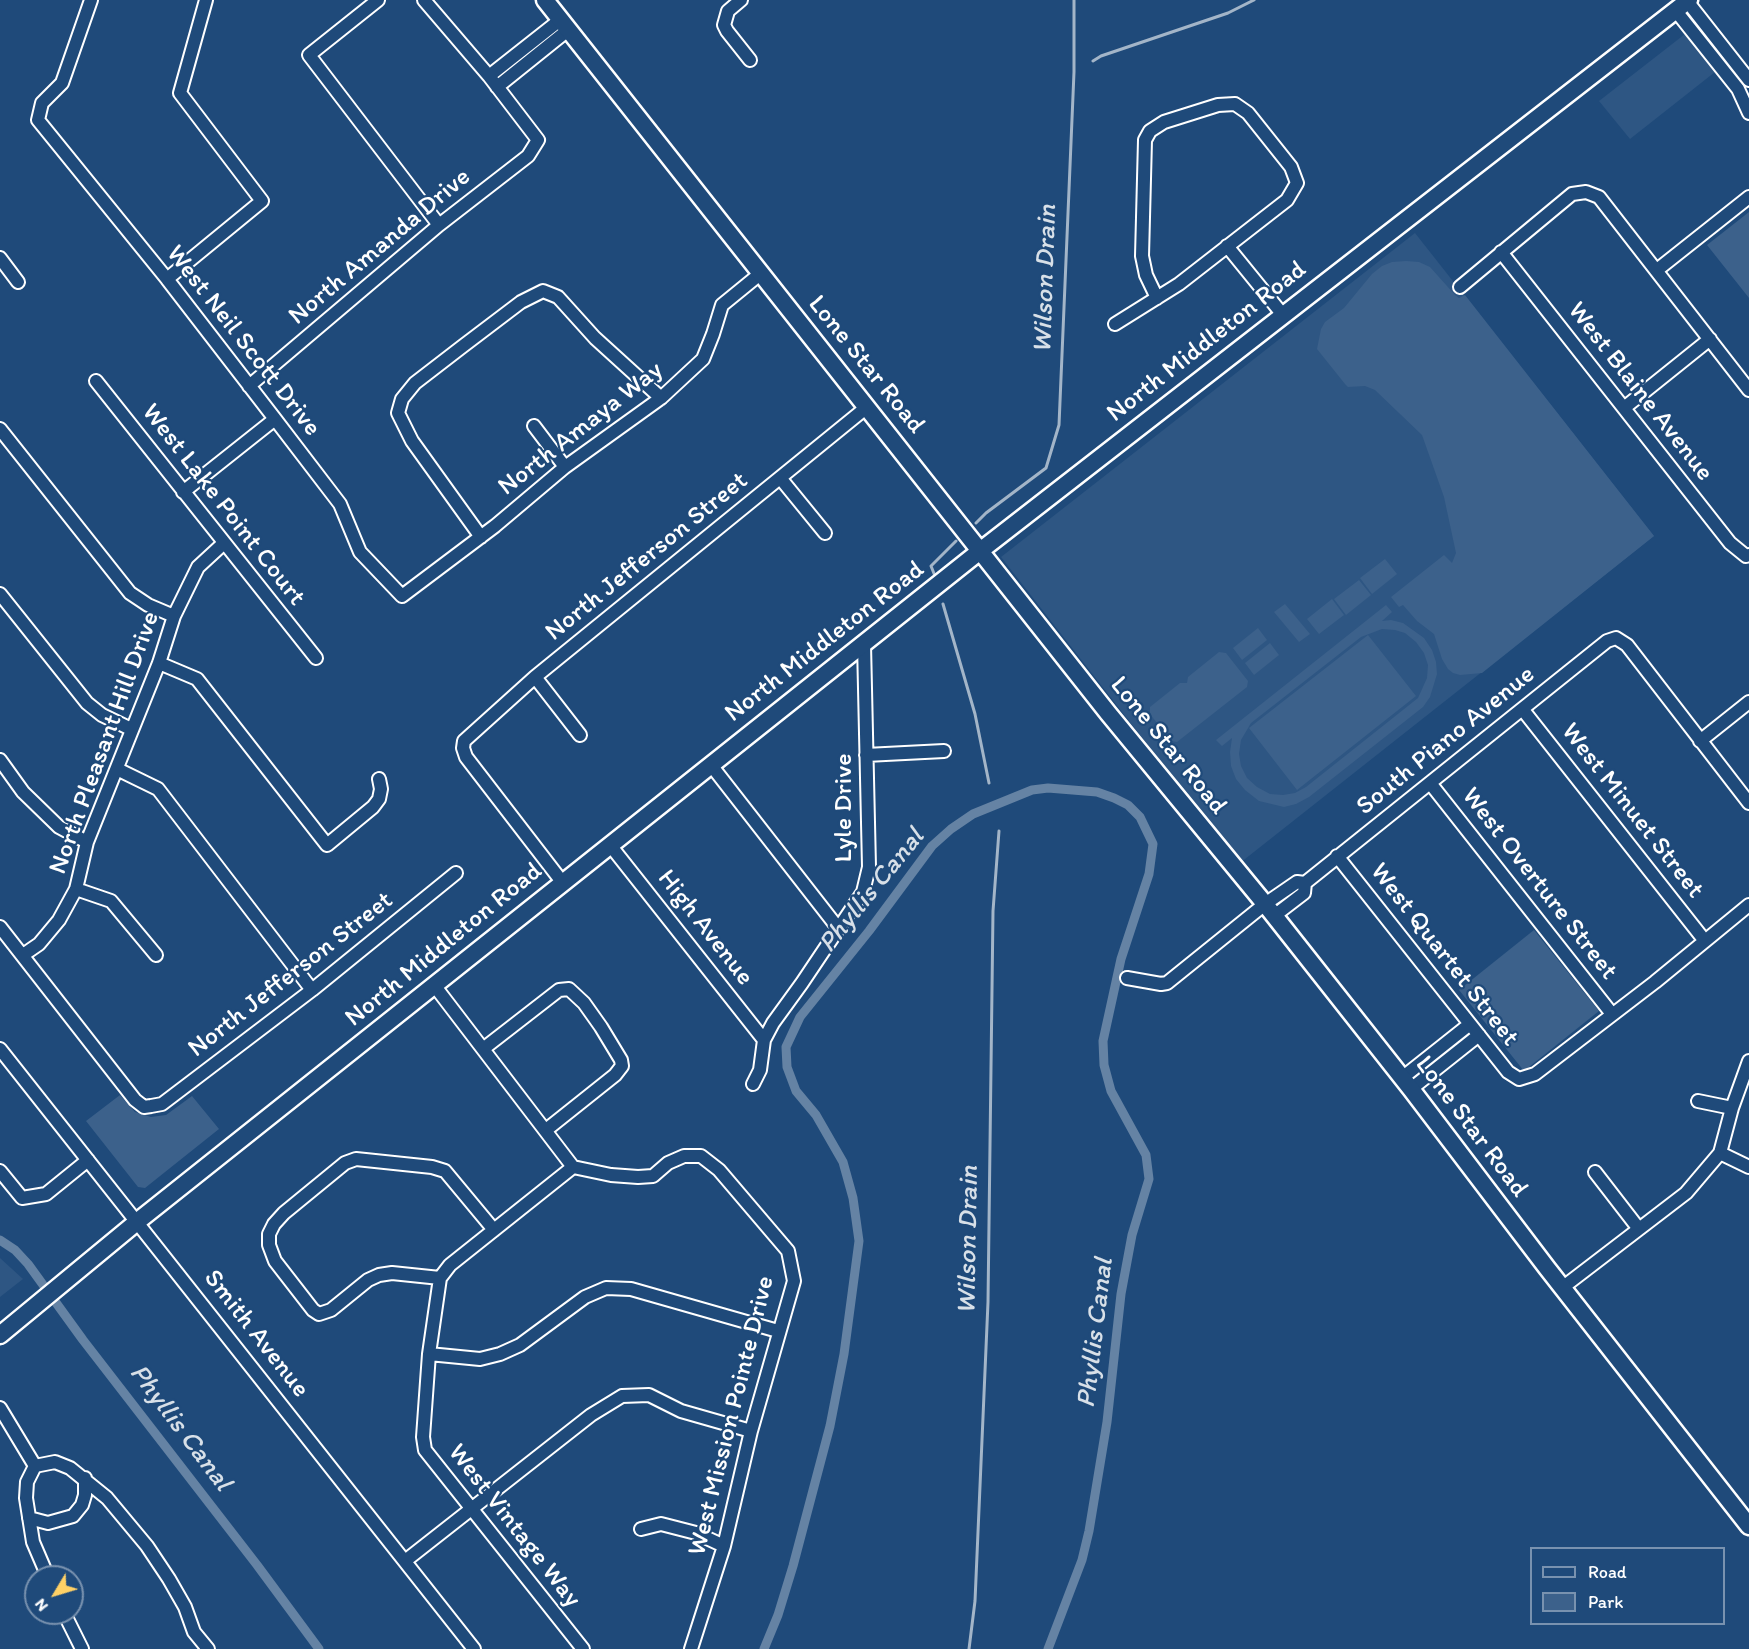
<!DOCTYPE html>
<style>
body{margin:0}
#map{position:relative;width:1749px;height:1649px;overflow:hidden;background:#1f4a7a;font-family:Itim,sans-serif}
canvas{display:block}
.legend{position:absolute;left:1530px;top:1547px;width:195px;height:78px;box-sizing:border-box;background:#1f4a7a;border:2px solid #7992af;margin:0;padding:8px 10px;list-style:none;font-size:18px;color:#fff}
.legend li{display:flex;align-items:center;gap:12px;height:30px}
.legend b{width:30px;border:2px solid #7992af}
.north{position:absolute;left:24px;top:1565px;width:60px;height:60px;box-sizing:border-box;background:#1f4a7a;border:2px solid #7992af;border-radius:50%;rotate:232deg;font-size:16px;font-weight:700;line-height:24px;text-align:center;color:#fff}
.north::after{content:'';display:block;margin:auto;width:21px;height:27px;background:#ffd166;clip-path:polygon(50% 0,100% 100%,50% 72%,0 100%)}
</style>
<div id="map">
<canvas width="1749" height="1649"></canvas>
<ul class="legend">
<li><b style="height:8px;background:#1f4a7a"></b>Road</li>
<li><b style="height:16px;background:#3c618b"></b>Park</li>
</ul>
<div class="north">N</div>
</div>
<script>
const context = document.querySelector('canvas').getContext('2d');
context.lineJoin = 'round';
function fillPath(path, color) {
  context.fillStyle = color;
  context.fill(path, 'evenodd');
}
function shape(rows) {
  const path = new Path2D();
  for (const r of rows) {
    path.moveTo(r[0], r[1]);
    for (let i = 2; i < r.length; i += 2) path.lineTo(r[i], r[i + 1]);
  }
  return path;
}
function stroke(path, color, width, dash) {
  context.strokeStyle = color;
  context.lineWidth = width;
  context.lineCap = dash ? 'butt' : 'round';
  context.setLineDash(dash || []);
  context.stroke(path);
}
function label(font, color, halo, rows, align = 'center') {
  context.font = font + ' Itim,sans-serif';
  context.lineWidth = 4.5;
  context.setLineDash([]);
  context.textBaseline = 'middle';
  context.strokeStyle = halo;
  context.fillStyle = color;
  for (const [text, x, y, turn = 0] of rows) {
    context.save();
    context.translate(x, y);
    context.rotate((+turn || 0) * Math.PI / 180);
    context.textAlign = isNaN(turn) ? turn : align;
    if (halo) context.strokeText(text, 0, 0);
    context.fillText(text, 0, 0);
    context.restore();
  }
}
fillPath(shape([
 [1685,34,1715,72,1630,139,1599,101],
 [1415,233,1654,536,1240,863,1001,557],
 [0,1258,23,1279,0,1297]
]), '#2e5683');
fillPath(shape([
 [1749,212,1749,298,1707,245],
 [1406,261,1419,262,1430,267,1455,295,1459,298,1465,295,1654,536,1482,673,1460,675,1453,673,1448,669,1442,659,1434,634,1417,621,1403,605,1399,607,1391,597,1444,555,1452,563,1456,553,1444,497,1422,435,1375,390,1365,386,1348,387,1345,384,1317,349,1321,329,1325,322,1344,308,1372,274,1382,266,1392,262],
 [1385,559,1397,574,1372,594,1360,578],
 [1359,580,1371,595,1346,615,1334,599],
 [1332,599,1344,615,1319,634,1307,619],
 [1285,604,1310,634,1299,642,1274,612],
 [1386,605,1392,612,1382,621,1391,620,1403,623,1424,638,1432,650,1436,662,1437,674,1430,697,1423,707,1309,797,1296,804,1284,807,1259,801,1245,790,1236,779,1231,766,1230,752,1232,738,1222,746,1216,740],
 [1382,629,1395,630,1405,633,1416,642,1424,653,1428,665,1427,678,1418,698,1306,787,1295,793,1283,795,1270,794,1257,787,1247,778,1241,766,1239,754,1241,740,1251,723,1361,637],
 [1258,628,1267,640,1242,660,1233,648],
 [1368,635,1416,696,1297,790,1249,728],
 [1270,643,1279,655,1254,675,1245,663],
 [1219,652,1226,653,1248,681,1247,687,1177,742,1171,741,1150,714,1150,707,1180,683,1187,683,1188,677],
 [1534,930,1599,1011,1524,1071,1459,990],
 [120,1095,135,1112,151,1117,166,1115,192,1096,219,1129,145,1188,138,1187,86,1121]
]), '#3c618b');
stroke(shape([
 [1093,61,1101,56,1228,13,1254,0],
 [976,523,986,513,1046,468,1059,425,1074,72,1074,0],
 [935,576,931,566,956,541],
 [943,604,975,714,989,783],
 [969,1649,975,1601,988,1302,993,911,999,831]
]), '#a3b5c8', 3);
stroke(shape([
 [0,1240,15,1250,28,1264,83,1340,257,1565,319,1649],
 [764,1649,778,1615,793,1566,830,1426,844,1354,859,1241,853,1198,843,1162,816,1115,796,1091,787,1067,786,1047,800,1017,869,931,932,846,951,829,973,814,1032,790,1048,788,1097,792,1114,798,1128,805,1140,817,1153,844,1149,874,1121,959,1103,1041,1104,1065,1111,1091,1146,1155,1149,1179,1132,1235,1121,1294,1107,1422,1089,1531,1082,1560,1048,1649]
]), '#6583a4', 9);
const minor = shape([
 [91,0,62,83,42,103,38,120,167,279,275,419,340,504,360,552,402,596,495,526,565,467,661,398,703,359,713,334,722,305,760,274],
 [378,0,309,55,439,225],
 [741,0,728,11,724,25,727,31,750,60],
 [1687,1,1749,80],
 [1676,11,1738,89,1749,113],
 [489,76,560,20],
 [497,87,568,30],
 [1227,246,1283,315],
 [1501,252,1730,543,1746,556,1749,555],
 [0,258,18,282],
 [1657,270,1749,197],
 [167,279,262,201,180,93,206,0],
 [1460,287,1572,194,1586,192,1599,197,1749,390],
 [1115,324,1179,284,1287,200,1297,183,1291,167,1248,113,1235,104,1218,105,1164,122,1150,131,1145,140,1142,256,1146,275,1157,298],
 [96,381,316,658],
 [249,386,439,225,528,156,538,140,489,76,424,0],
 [1624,408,1710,339],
 [534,426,565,467],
 [0,429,130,593,148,605,174,616],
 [781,479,825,533],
 [183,492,275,419],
 [481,537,412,441,398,413,402,399,415,383,463,346,521,302,543,291,558,297,595,338,661,398],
 [0,594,87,703,102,715,131,729],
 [159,663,197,679,327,845,373,807,379,799,381,789,379,779],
 [535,677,580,735],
 [1523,710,1705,941],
 [1700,741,1749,702],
 [866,755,944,751],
 [0,760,23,792,59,827,87,842],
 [711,765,838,928],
 [117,769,158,789,312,990],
 [1430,783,1612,1014],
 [610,845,764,1040],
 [1337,856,1508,1072,1519,1079,1535,1074,1655,982,1749,905],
 [563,883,466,757,463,748,464,741,535,677,867,407],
 [1305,883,1607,641,1616,638,1627,645,1749,803],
 [76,889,111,901,156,955],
 [0,927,135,1100,144,1107,151,1106,162,1104,312,990,456,873],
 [23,955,39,944,59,920,76,889,87,842,159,663,174,616,198,567,224,543],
 [1127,978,1161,984,1167,983,1265,904,1297,882,1305,883,1304,893,1274,916],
 [434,985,573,1167,611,1175,638,1177,653,1176,668,1163,684,1156,701,1156,719,1170,788,1251,794,1281,751,1431,724,1546,691,1649],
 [0,1049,474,1649],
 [483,1049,559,990,569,989,584,1003,601,1027,621,1060,622,1066,615,1075,546,1130],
 [1402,1078,1470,1024],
 [753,1084,760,1070,764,1040,773,1023,802,983,863,892,869,867,864,644],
 [1411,1089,1479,1035],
 [1698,1101,1732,1108],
 [1720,1153,1749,1167],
 [573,1167,450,1265,440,1278,429,1354,423,1437,425,1450,583,1649],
 [0,1171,22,1198,46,1194,88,1160],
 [1595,1172,1639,1229],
 [440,1278,392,1273,379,1275,368,1280,331,1310,319,1314,313,1310,275,1261,269,1245,269,1234,274,1224,284,1213,345,1163,356,1159,432,1167,445,1171,494,1230],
 [1562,1288,1686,1193,1720,1153,1732,1108,1749,1061],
 [429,1354,480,1359,500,1354,520,1345,585,1297,606,1288,631,1289,778,1331],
 [0,1408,35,1466,55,1462,70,1468,107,1498,147,1546,169,1579,185,1607,194,1632,208,1649],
 [35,1466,27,1482,26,1498,33,1542,48,1577],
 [29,1518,48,1523,73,1516,82,1505,85,1495,85,1478],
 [641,1529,661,1524,696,1533,724,1546],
 [405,1561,591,1415,622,1396,649,1395,681,1411,751,1431],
 [64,1613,82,1649]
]);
const major = shape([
 [545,0,1108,713,1265,904,1411,1089,1547,1268,1749,1526],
 [0,1335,138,1221,980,551,1689,0]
]);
stroke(minor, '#fff', 16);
stroke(major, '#fff', 21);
stroke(minor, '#1f4a7a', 12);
stroke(major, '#1f4a7a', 16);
label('26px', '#fff', '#1f4a7a', [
 ["North Amanda Drive",380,247,-40],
 ["West Neil Scott Drive",243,341,52],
 ["North Middleton Road",1207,342,-38],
 ["Lone Star Road",866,365,51],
 ["West Blaine Avenue",1640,392,52],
 ["North Amaya Way",581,429,-38],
 ["West Lake Point Court",223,505,52],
 ["North Jefferson Street",647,557,-39],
 ["North Middleton Road",825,642,-38],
 ["South Piano Avenue",1446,741,-39],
 ["North Pleasant Hill Drive",105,743,-70],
 ["Lone Star Road",1168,746,51],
 ["Lyle Drive",844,808,-90],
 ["West Minuet Street",1632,811,52],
 ["West Overture Street",1539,884,52],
 ["High Avenue",705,928,52],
 ["North Middleton Road",444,945,-39],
 ["West Quartet Street",1444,955,52],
 ["North Jefferson Street",291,975,-38],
 ["Lone Star Road",1471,1127,53],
 ["Smith Avenue",256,1334,52],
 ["West Mission Pointe Drive",732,1416,-76],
 ["West Vintage Way",514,1526,52]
]);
label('italic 27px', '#d8e0e8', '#1f4a7a', [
 ["Wilson Drain",1046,279,-88],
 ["Phyllis Canal",872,891,-51],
 ["Wilson Drain",969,1240,-89],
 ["Phyllis Canal",1096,1333,-83],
 ["Phyllis Canal",180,1428,53]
]);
</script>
